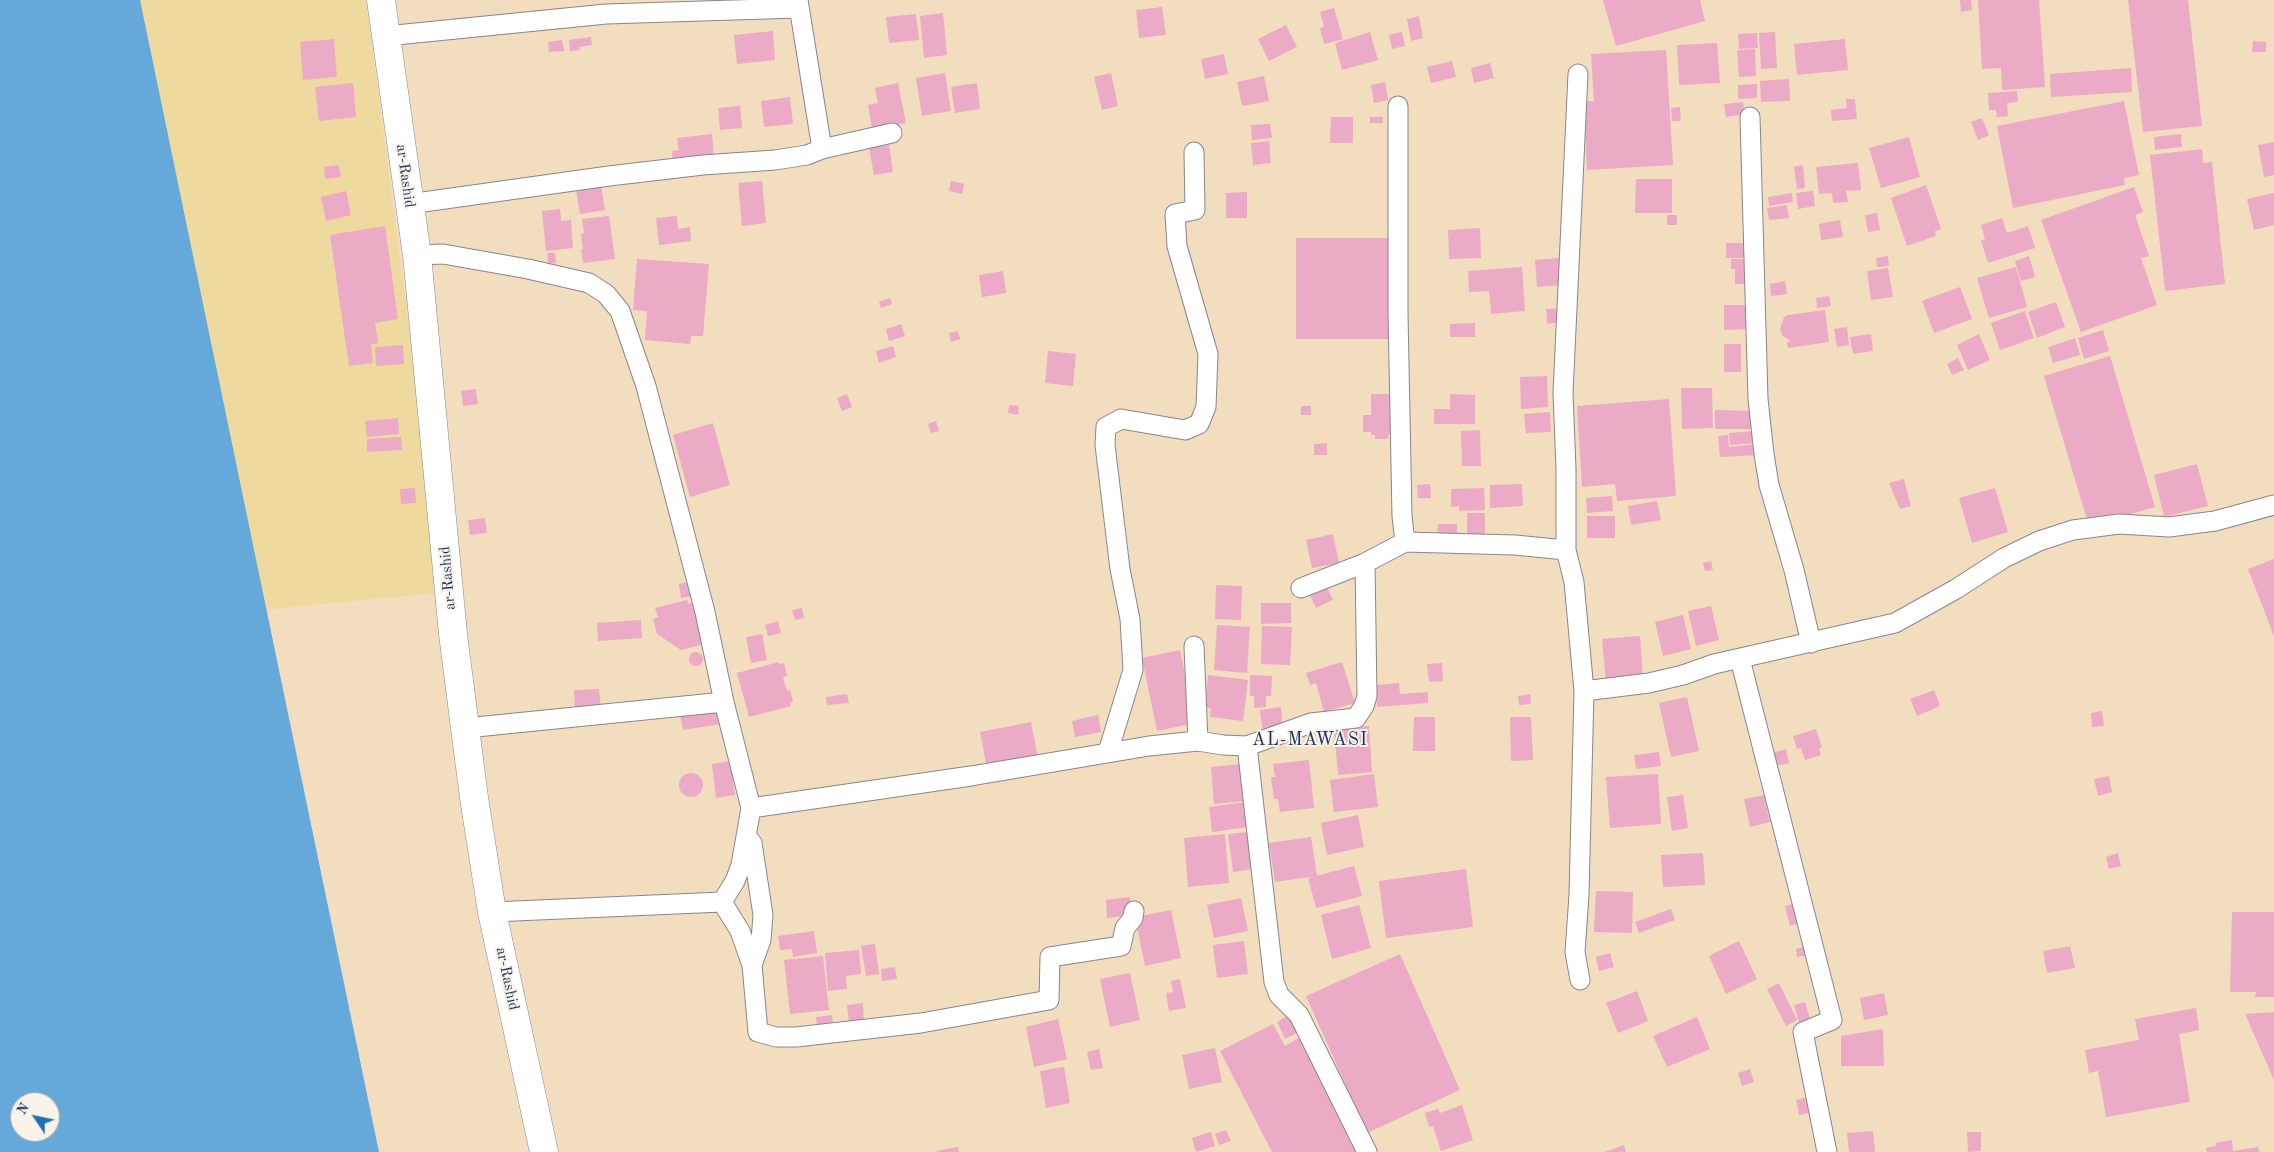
<!DOCTYPE html>
<style>
body{margin:0}
#map{position:relative;width:2274px;height:1152px;overflow:hidden;background:#f3ddbf;font-family:"Old Standard TT",serif}
canvas{display:block}
.north{position:absolute;left:10px;top:1092px;width:50px;height:50px;box-sizing:border-box;background:#f7f3e8;border:1px solid #9fa5b1;border-radius:50%;rotate:304deg;font-size:14px;font-weight:700;line-height:20px;text-align:center;color:#1b2f5e}
.north::after{content:'';display:block;margin:auto;width:18px;height:22px;background:#1f6fb2;clip-path:polygon(50% 0,100% 100%,50% 72%,0 100%)}
</style>
<div id="map">
<canvas width="2274" height="1152"></canvas>
<div class="north">N</div>
</div>
<script>
const context = document.querySelector('canvas').getContext('2d');
context.lineJoin = 'round';
function fillPath(path, color) {
  context.fillStyle = color;
  context.fill(path, 'evenodd');
}
function shape(rows) {
  const path = new Path2D();
  for (const r of rows) {
    if (r.length === 3) {
      path.moveTo(r[0] + r[2], r[1]);
      path.arc(r[0], r[1], r[2], 0, 2 * Math.PI);
      continue;
    }
    path.moveTo(r[0], r[1]);
    for (let i = 2; i < r.length; i += 2) path.lineTo(r[i], r[i + 1]);
  }
  return path;
}
function stroke(path, color, width, dash) {
  context.strokeStyle = color;
  context.lineWidth = width;
  context.lineCap = dash ? 'butt' : 'round';
  context.setLineDash(dash || []);
  context.stroke(path);
}
function label(font, color, halo, rows, align = 'center') {
  context.font = font + ' "Old Standard TT",serif';
  context.lineWidth = 4;
  context.setLineDash([]);
  context.textBaseline = 'middle';
  context.strokeStyle = halo;
  context.fillStyle = color;
  for (const [text, x, y, turn = 0] of rows) {
    context.save();
    context.translate(x, y);
    context.rotate((+turn || 0) * Math.PI / 180);
    context.textAlign = isNaN(turn) ? turn : align;
    if (halo) context.strokeText(text, 0, 0);
    context.fillText(text, 0, 0);
    context.restore();
  }
}
fillPath(shape([
 [48,0,366,0,419,402,435,593,179,618]
]), '#eeda9e');
fillPath(shape([
 [0,0,140,0,379,1152,0,1152],
 [20,1102,50,1102,50,1132,20,1132]
]), '#65a8da');
fillPath(shape([
 [1603,0,1700,0,1705,21,1616,46],
 [1960,0,1971,0,1972,10,1961,12],
 [1978,0,2039,0,2045,87,2002,90,2001,68,1982,69],
 [2128,0,2188,0,2202,126,2143,132],
 [1162,7,1166,35,1139,38,1136,10],
 [1334,8,1343,39,1324,44,1320,28,1324,27,1320,12],
 [943,13,947,55,924,58,920,16],
 [916,14,919,40,889,43,886,17],
 [1419,16,1423,38,1411,41,1407,19],
 [1286,25,1297,47,1269,61,1258,39],
 [773,31,775,60,737,64,734,35],
 [1370,32,1378,60,1342,70,1335,43],
 [1402,32,1405,46,1392,49,1389,35],
 [1775,32,1777,68,1761,69,1759,33],
 [1757,33,1758,48,1739,49,1738,34],
 [591,37,592,45,579,47,580,50,570,51,569,40],
 [334,39,337,77,303,80,300,42],
 [1845,39,1848,70,1797,75,1794,44],
 [562,40,564,51,549,52,548,42],
 [2253,41,2266,42,2266,52,2252,52],
 [1717,43,1720,83,1679,85,1677,45],
 [1755,49,1756,76,1739,77,1737,50],
 [1666,50,1673,165,1587,170,1584,101,1594,101,1591,54],
 [1224,54,1228,74,1205,79,1201,59],
 [1452,61,1456,77,1431,83,1427,67],
 [1490,63,1494,78,1474,83,1471,68],
 [2131,68,2132,92,2051,97,2050,74],
 [945,73,951,111,922,116,916,78],
 [1111,73,1118,106,1102,110,1094,77],
 [1264,76,1269,101,1242,106,1237,82],
 [1789,79,1790,101,1761,102,1760,81],
 [1385,82,1388,100,1374,103,1371,85],
 [353,83,356,117,319,121,315,87],
 [898,83,906,123,872,129,868,105,878,103,875,88],
 [977,83,980,109,955,113,951,87],
 [1757,84,1757,98,1738,99,1738,85],
 [2017,91,2018,102,2007,103,2008,116,1997,117,1996,110,1989,110,1988,93],
 [790,97,793,124,764,127,761,101],
 [1846,99,1855,99,1857,119,1832,121,1831,110,1847,108],
 [2124,101,2139,175,2124,178,2125,185,2013,208,1997,126],
 [1743,102,1745,114,1726,117,1724,104],
 [740,106,742,128,720,130,718,108],
 [1680,107,1681,121,1672,121,1671,108],
 [1331,117,1353,117,1353,143,1330,143],
 [1370,117,1383,117,1383,123,1370,123],
 [1982,118,1989,135,1978,140,1971,122],
 [1270,124,1272,138,1252,140,1251,125],
 [712,134,714,158,673,163,672,151,679,150,677,138],
 [2181,134,2182,147,2155,150,2154,137],
 [1909,137,1920,177,1881,188,1869,148],
 [1269,141,1271,163,1253,165,1251,143],
 [2274,142,2274,175,2264,177,2258,145],
 [889,145,893,172,874,175,869,148],
 [2202,149,2203,163,2212,162,2225,284,2165,291,2150,155],
 [1858,163,1861,190,1846,191,1848,202,1833,203,1832,193,1819,194,1816,167],
 [339,165,341,177,325,179,324,167],
 [1803,165,1805,188,1797,189,1794,167],
 [1636,179,1672,179,1672,213,1635,213],
 [762,181,766,223,742,226,738,183],
 [951,181,964,184,962,194,949,191],
 [601,185,605,210,580,214,576,189],
 [1926,185,1941,229,1935,231,1936,236,1907,246,1891,198],
 [2134,187,2143,212,2135,215,2149,256,2141,258,2157,305,2081,332,2041,220],
 [346,191,351,215,326,221,321,197],
 [1813,191,1815,206,1798,209,1796,193],
 [1247,192,1247,218,1226,218,1226,193],
 [1792,193,1793,202,1769,206,1768,197],
 [2274,193,2274,225,2254,230,2247,199],
 [1787,205,1789,218,1769,220,1767,208],
 [560,209,561,221,571,220,573,248,546,251,542,211],
 [1877,213,1880,230,1868,232,1865,215],
 [1667,215,1677,215,1677,225,1667,225],
 [609,216,615,259,583,263,581,249,583,249,581,234,584,233,582,219],
 [677,216,678,229,690,227,691,241,659,245,656,218],
 [2002,218,2007,233,2028,226,2035,248,1988,263,1981,241,1985,239,1981,225],
 [1840,220,1843,237,1821,240,1819,224],
 [385,226,398,319,375,323,378,343,371,344,373,363,349,366,330,235],
 [1480,228,1481,258,1449,259,1448,230],
 [1296,238,1391,238,1391,339,1296,339],
 [1726,243,1745,243,1745,258,1726,258],
 [547,253,555,253,556,263,548,264],
 [1888,256,1889,266,1877,267,1876,258],
 [2029,256,2035,277,2021,281,2015,261],
 [1560,258,1562,285,1537,287,1535,260],
 [637,259,709,264,703,336,691,336,690,344,645,340,647,311,633,310],
 [1731,259,1748,259,1747,284,1735,284,1735,269,1731,269],
 [1522,267,1525,311,1491,314,1489,291,1469,292,1468,271],
 [2016,267,2027,307,1989,318,1977,278],
 [1888,268,1893,297,1871,300,1867,271],
 [1003,271,1006,293,982,297,979,275],
 [1785,281,1787,294,1771,296,1770,284],
 [1960,287,1972,319,1934,333,1922,301],
 [1829,296,1831,306,1817,308,1816,298],
 [890,298,892,304,881,308,879,302],
 [2056,302,2065,327,2037,338,2028,312],
 [1724,305,1750,305,1750,329,1724,330],
 [1561,308,1561,322,1547,324,1546,309],
 [1825,310,1829,342,1788,348,1787,342,1791,341,1782,335,1780,329,1784,317,1788,315],
 [2025,311,2034,338,2000,350,1991,323],
 [1475,323,1475,337,1450,337,1450,324],
 [901,324,905,336,889,341,886,329],
 [1847,327,1849,345,1837,347,1834,329],
 [2103,330,2109,351,2084,359,2078,338],
 [958,331,960,339,951,342,949,333],
 [1871,334,1873,351,1853,354,1850,337],
 [1979,334,1990,360,1968,370,1957,345],
 [2075,338,2080,355,2053,363,2048,347],
 [1724,344,1741,344,1741,372,1724,372],
 [403,345,404,364,376,366,375,347],
 [893,346,896,357,879,363,876,351],
 [1048,351,1076,354,1073,386,1045,383],
 [2110,356,2155,507,2089,526,2044,376],
 [1958,358,1964,370,1952,375,1947,364],
 [1547,376,1548,407,1521,409,1520,377],
 [1681,388,1712,388,1713,428,1682,429],
 [476,389,478,404,463,406,461,391],
 [847,394,852,407,842,411,837,398],
 [1371,394,1389,394,1389,399,1394,399,1395,435,1388,435,1388,439,1375,439,1375,435,1371,435,1371,432,1363,432,1363,415,1371,415],
 [1450,394,1475,395,1475,424,1434,424,1434,409,1450,409],
 [1669,399,1676,496,1617,501,1615,484,1582,487,1577,406],
 [1009,405,1019,406,1018,415,1008,413],
 [1301,406,1311,406,1311,415,1301,415],
 [1715,410,1751,411,1751,429,1715,429],
 [1550,412,1551,432,1526,433,1524,414],
 [398,418,399,434,367,437,365,421],
 [936,421,939,431,931,433,928,424],
 [713,423,730,485,690,497,673,435],
 [1480,430,1481,466,1462,466,1461,431],
 [1756,431,1757,443,1730,445,1729,433],
 [1728,435,1729,447,1756,444,1757,455,1720,457,1718,436],
 [401,437,402,450,367,452,367,439],
 [1327,443,1327,455,1314,455,1314,444],
 [2197,464,2208,506,2164,517,2154,475],
 [1904,479,1911,506,1900,509,1889,483],
 [1430,484,1431,498,1418,498,1417,485],
 [1522,484,1523,506,1490,508,1490,485],
 [415,488,416,503,401,504,400,489],
 [1484,488,1485,510,1459,511,1459,506,1451,507,1451,489],
 [1995,488,2008,532,1972,543,1959,498],
 [1612,496,1613,511,1587,513,1586,498],
 [1657,501,1661,520,1631,525,1628,506],
 [1467,513,1485,513,1485,539,1467,539],
 [1587,516,1615,516,1615,538,1587,538],
 [485,518,487,533,470,535,468,520],
 [1438,524,1457,524,1457,537,1437,536],
 [1333,534,1339,563,1312,568,1306,540],
 [2274,559,2274,636,2248,569],
 [1711,561,1713,570,1705,571,1703,563],
 [691,581,694,596,681,598,679,584],
 [1216,585,1242,586,1241,620,1215,619],
 [1326,585,1333,600,1316,608,1309,593],
 [687,600,688,604,693,602,704,644,681,650,657,634,653,619,658,617,655,608],
 [1261,603,1291,603,1291,623,1261,624],
 [1711,606,1719,640,1696,646,1688,611],
 [802,608,804,618,795,620,792,610],
 [1683,615,1691,649,1663,656,1655,622],
 [641,620,642,638,598,641,597,623],
 [778,621,781,633,768,636,765,625],
 [1217,625,1250,627,1247,673,1214,670],
 [1262,626,1292,627,1290,665,1261,664],
 [762,634,767,660,751,663,746,637],
 [1640,636,1643,680,1606,683,1602,639],
 [1180,650,1195,723,1157,731,1142,658],
 [696,659,7],
 [779,662,779,664,784,663,787,676,783,677,787,691,790,690,793,702,790,703,791,706,749,717,737,673],
 [1342,662,1355,703,1324,712,1316,683,1310,685,1306,673],
 [1442,663,1443,681,1429,682,1427,664],
 [1208,675,1248,680,1243,721,1210,717,1211,708,1205,707],
 [1250,675,1272,676,1271,696,1266,696,1266,707,1254,708,1254,696,1250,696],
 [1399,683,1400,694,1428,692,1428,703,1377,707,1376,685],
 [599,689,601,708,575,710,574,690],
 [1934,690,1940,706,1917,716,1910,699],
 [847,694,849,703,827,705,826,697],
 [1530,694,1531,704,1519,705,1518,696],
 [1687,697,1699,751,1671,757,1659,703],
 [1281,707,1283,731,1263,734,1260,710],
 [718,708,721,724,683,730,680,714],
 [2102,711,2104,726,2092,727,2091,713],
 [1098,715,1101,732,1075,737,1072,721],
 [1414,717,1435,717,1435,751,1413,751],
 [1510,717,1531,717,1533,760,1511,761],
 [1031,722,1038,758,987,768,980,732],
 [1369,726,1372,772,1338,775,1334,728],
 [1816,729,1822,748,1819,748,1821,755,1805,760,1801,748,1797,749,1793,736],
 [1786,749,1789,763,1776,766,1772,753],
 [1659,752,1661,766,1636,769,1634,755],
 [1309,760,1314,808,1280,812,1278,799,1274,799,1271,777,1275,777,1273,764],
 [730,761,735,795,716,798,712,764],
 [1241,764,1244,801,1214,804,1211,767],
 [691,785,12],
 [1374,774,1378,807,1334,812,1330,780],
 [1658,774,1661,824,1610,828,1606,777],
 [2109,776,2112,792,2098,796,2094,779],
 [1683,795,1688,828,1672,831,1667,797],
 [1764,795,1770,822,1750,827,1744,799],
 [1245,802,1248,827,1212,832,1209,807],
 [1358,815,1364,847,1327,855,1321,823],
 [1249,832,1253,869,1233,872,1228,834],
 [1225,834,1229,883,1188,887,1184,838],
 [1311,837,1317,876,1275,882,1269,843],
 [1703,853,1705,885,1663,887,1661,855],
 [2118,853,2121,866,2109,869,2106,857],
 [1354,866,1362,896,1316,908,1308,878],
 [1466,869,1473,927,1386,938,1379,881],
 [1596,891,1633,892,1632,933,1594,932],
 [1130,897,1132,915,1107,918,1106,900],
 [1241,898,1248,931,1214,938,1207,905],
 [1798,903,1803,922,1790,926,1785,906],
 [1359,905,1371,948,1332,959,1321,915],
 [1671,909,1675,920,1639,933,1635,922],
 [1171,910,1181,958,1145,966,1135,917],
 [2232,912,2274,912,2274,997,2255,997,2256,992,2230,992],
 [814,931,817,953,793,957,792,949,780,950,778,936],
 [1244,941,1248,974,1217,978,1213,945],
 [1739,941,1757,979,1726,994,1709,956],
 [875,944,879,974,866,976,861,946],
 [1809,946,1810,955,1797,957,1796,949],
 [2070,946,2075,968,2047,973,2043,951],
 [859,950,861,974,846,976,847,989,828,991,825,953],
 [1610,953,1614,967,1599,971,1596,957],
 [1400,954,1460,1090,1367,1133,1306,996],
 [823,956,829,1010,790,1014,784,960],
 [895,967,897,979,882,981,881,969],
 [1130,973,1140,1020,1110,1027,1100,979],
 [1180,979,1186,1008,1169,1011,1166,993,1173,992,1171,981],
 [1779,983,1797,1020,1786,1026,1767,989],
 [1637,991,1648,1021,1618,1033,1606,1003],
 [1884,993,1888,1015,1864,1020,1860,998],
 [1805,1002,1810,1018,1799,1022,1794,1005],
 [863,1003,864,1022,849,1023,847,1005],
 [2196,1008,2199,1030,2179,1034,2190,1102,2106,1117,2098,1071,2089,1073,2085,1050,2139,1040,2135,1019],
 [2274,1012,2274,1080,2245,1014],
 [1290,1014,1299,1032,1285,1039,1277,1022],
 [832,1015,833,1025,817,1027,816,1017],
 [1697,1017,1710,1049,1667,1067,1653,1036],
 [1058,1019,1067,1059,1034,1067,1026,1027],
 [1273,1024,1285,1046,1299,1038,1359,1152,1272,1152,1220,1051],
 [1883,1029,1884,1066,1841,1066,1841,1036],
 [1215,1048,1222,1082,1189,1089,1182,1055],
 [1099,1049,1103,1068,1091,1070,1087,1052],
 [1064,1067,1070,1103,1046,1108,1040,1071],
 [1750,1069,1754,1082,1742,1086,1738,1073],
 [1809,1097,1813,1112,1799,1115,1796,1100],
 [1462,1105,1473,1140,1441,1151,1433,1126,1429,1127,1425,1113,1438,1109,1440,1113],
 [1226,1130,1231,1141,1219,1145,1215,1134],
 [1873,1131,1875,1152,1849,1152,1847,1133],
 [1211,1132,1215,1146,1196,1152,1192,1138],
 [1967,1132,1981,1132,1981,1151,1968,1152],
 [2232,1140,2233,1151,2258,1147,2259,1152,2207,1152,2206,1148,2216,1146,2215,1143],
 [1624,1145,1626,1152,1605,1152],
 [958,1147,959,1152,937,1152,937,1151]
]), '#ebaac5');
const street = shape([
 [798,0,822,149],
 [386,36,606,14,798,8],
 [1578,74,1563,393,1566,469,1566,550,1574,582,1584,691,1579,895,1575,952,1580,980],
 [1398,106,1398,313,1402,516,1405,542],
 [1750,117,1758,399,1764,454,1769,485,1794,570,1811,643],
 [409,204,609,176,703,165,775,160,807,155,822,149,892,133],
 [417,255,443,254,528,269,589,283,606,294,620,311,646,386,705,612,724,702],
 [1301,588,1365,563,1405,542,1515,545,1566,550],
 [1194,646,1198,741],
 [1740,659,1832,1020,1803,1032,1827,1152],
 [1584,691,1649,683,1683,675,1714,664,1895,623,1956,589,2004,558,2039,541,2073,530,2119,524,2169,527,2215,521,2274,505],
 [466,728,724,702,751,808,971,776,1149,746,1198,741,1223,745,1247,746,1311,723,1356,718,1364,706,1367,696,1365,563],
 [1247,746,1274,982,1279,995,1299,1015,1367,1152],
 [1108,752,1133,670,1130,619,1120,569,1105,445,1106,427,1121,419,1185,430,1199,424,1206,407,1208,354,1177,246,1175,214,1195,210,1194,152],
 [746,836,752,843,763,915,761,940,752,965],
 [722,902,735,881,741,865,751,808],
 [492,912,722,902,740,931,752,965,758,1032,776,1037,796,1037,921,1023,1049,1000,1050,957,1121,946,1125,928,1133,918,1134,911]
]);
const secondary = shape([
 [381,0,417,255,453,634,474,798,492,912,544,1152]
]);
stroke(street, '#87868e', 21);
stroke(secondary, '#87868e', 29);
stroke(street, '#fff', 19);
stroke(secondary, '#fff', 28);
label('15px', '#1b2f5e', '#f7f3e8', [
 ["ar-Rashid",405,176,82],
 ["ar-Rashid",448,578,-95],
 ["ar-Rashid",507,979,78]
]);
context.letterSpacing = '1px';
label('18px', '#1b2f5e', '#f7f3e8', [
 ["AL-MAWASI",1310,740]
]);
context.letterSpacing = '0px';
</script>
